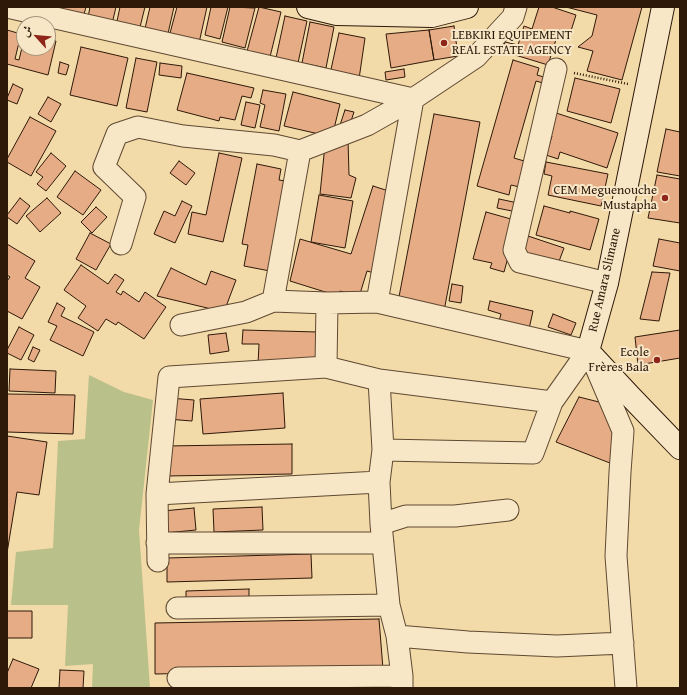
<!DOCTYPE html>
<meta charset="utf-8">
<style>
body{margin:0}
#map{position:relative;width:687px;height:695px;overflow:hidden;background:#f3daa9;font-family:"Gentium Book Plus",Amiri,serif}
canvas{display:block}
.frame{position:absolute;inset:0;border:8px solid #2e1909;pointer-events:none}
.north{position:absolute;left:16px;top:16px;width:40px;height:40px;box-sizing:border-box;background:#f7e7c7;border:1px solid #a7957b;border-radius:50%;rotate:297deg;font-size:11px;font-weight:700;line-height:16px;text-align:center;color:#2e1909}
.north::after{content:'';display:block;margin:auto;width:14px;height:18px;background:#8f2418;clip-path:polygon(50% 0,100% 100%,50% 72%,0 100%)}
</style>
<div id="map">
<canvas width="687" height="695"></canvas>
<div class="frame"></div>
<div class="north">ش</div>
</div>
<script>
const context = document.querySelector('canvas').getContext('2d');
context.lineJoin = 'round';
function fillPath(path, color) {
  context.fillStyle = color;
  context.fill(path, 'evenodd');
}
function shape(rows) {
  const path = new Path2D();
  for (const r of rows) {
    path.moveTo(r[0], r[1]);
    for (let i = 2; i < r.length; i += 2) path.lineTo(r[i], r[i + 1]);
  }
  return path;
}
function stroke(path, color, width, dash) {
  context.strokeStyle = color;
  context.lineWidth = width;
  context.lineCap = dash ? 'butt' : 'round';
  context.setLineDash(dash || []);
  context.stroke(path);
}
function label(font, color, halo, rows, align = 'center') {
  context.font = font + ' "Gentium Book Plus",serif';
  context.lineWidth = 4;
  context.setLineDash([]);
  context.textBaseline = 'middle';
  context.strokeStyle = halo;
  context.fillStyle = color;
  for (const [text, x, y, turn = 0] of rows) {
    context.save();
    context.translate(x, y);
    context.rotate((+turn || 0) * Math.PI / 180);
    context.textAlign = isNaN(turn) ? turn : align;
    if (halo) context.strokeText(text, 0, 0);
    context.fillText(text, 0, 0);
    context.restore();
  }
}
fillPath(shape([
 [89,375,124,392,153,400,139,530,150,688,92,688,93,664,65,666,68,605,11,605,16,552,53,548,58,441,85,439]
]), '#b9c089');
const building = shape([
 [57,7,86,7,83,18,56,12,57,7],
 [90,7,116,7,111,28,87,23,90,7],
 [120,7,145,7,139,31,116,26,120,7],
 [150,7,174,7,167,38,144,33,150,7],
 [177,7,207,7,199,43,169,37,177,7],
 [211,7,228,7,220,39,205,35,211,7],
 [230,7,255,8,245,48,222,42,230,7],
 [259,7,281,12,269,61,246,55,259,7],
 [539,7,552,7,576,15,570,34,559,30,548,65,502,51,505,42,518,45,524,26,532,29,539,7],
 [566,7,642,7,622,80,587,71,593,51,578,47,592,36,597,15,566,7],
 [285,16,307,21,298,63,276,58,285,16],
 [310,22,334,27,326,68,302,63,310,22],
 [454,26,458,56,434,60,429,30,454,26],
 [7,30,21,34,15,59,19,60,24,39,24,48,48,48,48,39,56,41,48,75,7,64,7,30],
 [429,30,434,60,391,68,386,34,429,30],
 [339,33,365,38,359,79,330,74,339,33],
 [81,47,128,58,117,106,70,95,81,47],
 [136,58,157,62,147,112,126,108,136,58],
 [513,60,539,68,537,75,547,78,546,84,536,81,514,158,531,163,524,188,511,185,509,195,477,186,513,60],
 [60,62,69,65,66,75,58,73,60,62],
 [160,63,182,66,181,78,159,75,160,63],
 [404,69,405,77,386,80,385,72,404,69],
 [187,73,254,88,251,98,242,96,235,120,220,117,219,121,177,110,187,73],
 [575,78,620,89,611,123,567,111,575,78],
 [13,84,23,89,17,104,7,100,7,98,13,84],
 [263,90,286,94,279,131,260,127,265,105,260,103,263,90],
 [293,92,340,104,332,137,284,126,293,92],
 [48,97,61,104,51,122,38,114,48,97],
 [246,102,260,105,255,128,241,125,246,102],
 [345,110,354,112,348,130,339,128,345,110],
 [553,112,618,133,607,168,560,152,558,159,546,155,552,136,546,134,553,112],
 [434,114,480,122,444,311,398,302,434,114],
 [30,117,56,131,31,176,7,162,7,159,30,117],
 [666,129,680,132,680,176,657,172,666,129],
 [348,139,349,175,356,178,351,198,320,194,325,145,348,139],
 [51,153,66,166,46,191,37,184,43,177,36,172,51,153],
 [219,153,242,158,223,242,188,234,192,212,206,215,219,153],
 [179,161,195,173,186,185,170,173,179,161],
 [546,162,608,174,601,206,548,195,552,176,544,174,546,162],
 [257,164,281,169,279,180,286,181,270,271,244,266,248,245,242,244,257,164],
 [75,171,101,190,83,215,57,197,75,171],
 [657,175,680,179,680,223,648,218,657,175],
 [373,186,398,194,374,273,367,271,359,297,340,291,338,296,290,281,300,239,351,254,373,186],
 [319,195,353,201,345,248,311,242,319,195],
 [20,198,30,206,17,224,7,217,7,215,20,198],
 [47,198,61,213,40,232,26,216,47,198],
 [499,199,518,203,517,212,497,208,499,199],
 [182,201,192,206,175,243,154,234,164,211,175,216,182,201],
 [544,206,570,213,570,211,599,219,590,250,536,235,544,206],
 [96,207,107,217,92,233,81,222,96,207],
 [486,212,518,221,504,272,490,268,492,263,473,259,486,212],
 [90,233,111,244,96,270,76,259,90,233],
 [528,236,564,248,558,264,523,252,528,236],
 [659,239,680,243,680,271,653,266,659,239],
 [7,244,35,261,25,278,40,287,22,319,7,311,7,281,10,277,7,275,7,244],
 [81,265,108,284,115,274,124,280,116,292,121,295,123,291,139,302,145,292,166,307,144,339,118,322,116,325,106,319,98,331,78,318,86,306,64,290,81,265],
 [171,268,206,285,211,271,236,280,224,312,157,296,171,268],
 [652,272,670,273,659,321,640,319,652,272],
 [452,284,463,286,461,303,449,301,452,284],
 [490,301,533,311,529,329,499,321,501,314,488,310,490,301],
 [57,303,65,308,61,316,94,332,83,356,50,340,57,326,48,322,57,303],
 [553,314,576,323,571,335,548,327,553,314],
 [19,327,34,335,21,360,7,353,7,350,19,327],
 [243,330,318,332,316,366,258,364,259,344,242,344,243,330],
 [680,330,680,358,638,365,635,337,680,330],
 [226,333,229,351,210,354,208,335,226,333],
 [33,347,40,350,34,362,28,359,33,347],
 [10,369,56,371,55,393,9,391,10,369],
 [283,393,285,428,203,434,200,399,283,393],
 [7,394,75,395,73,434,7,432,7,394],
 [579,397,603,403,617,431,615,465,556,442,579,397],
 [169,398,194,400,192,421,167,419,169,398],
 [7,436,47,442,39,495,17,492,7,553,7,436],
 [292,444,292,474,166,476,166,446,292,444],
 [262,507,263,530,214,532,213,509,262,507],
 [194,508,196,530,165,533,163,511,194,508],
 [311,554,312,578,167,582,167,558,311,554],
 [249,589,249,603,186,604,186,591,249,589],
 [7,611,32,611,32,638,7,638,7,611],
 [379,619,383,669,155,674,155,623,379,619],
 [13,659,39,669,31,688,7,688,7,673,13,659],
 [60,670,84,671,83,688,59,688,60,670],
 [389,685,389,688,338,688,389,685]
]);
fillPath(building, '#e5ac86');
stroke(building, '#2e1909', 1);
const street = shape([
 [7,7,413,99,377,302],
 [556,69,514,250,520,262,607,283],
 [121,244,135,197,104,167,117,134,138,127,183,136,274,145,300,151,367,125,413,99,476,57,513,17,516,7],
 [273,301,300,151],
 [181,325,246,312,273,301,327,303,377,302,588,351],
 [591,356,623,431,620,472,616,556,626,688],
 [326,367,327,303],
 [379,380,383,450,379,482,381,524,389,605,397,636,402,676,402,688],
 [383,450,533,453,552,402,588,351],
 [157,494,379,482],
 [381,524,406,516,455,516,508,510],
 [157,543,383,543],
 [158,561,157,494,169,377,326,367,379,380,552,402],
 [177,608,389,605],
 [397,636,468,642,557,646,623,643],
 [178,678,402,676]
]);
const secondary = shape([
 [308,7,337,14,432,16,467,7],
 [663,7,607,283,588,351,629,395,680,448]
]);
stroke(street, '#5f4931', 23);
stroke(secondary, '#2e1909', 24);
stroke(shape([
 [574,73,628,84]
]), '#2e1909', 2.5, [1, 2]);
stroke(street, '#f7e7c7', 21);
stroke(secondary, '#f7e7c7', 22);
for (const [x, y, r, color] of [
 [444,43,4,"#8f2418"],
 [665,198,4,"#8f2418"],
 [657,360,4,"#8f2418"]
]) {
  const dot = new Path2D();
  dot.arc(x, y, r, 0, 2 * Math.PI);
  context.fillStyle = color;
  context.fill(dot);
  stroke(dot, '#f7e7c7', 1.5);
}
label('13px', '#2e1909', '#f7e7c7', [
 ["LEBKIRI EQUIPEMENT",452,36,"left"],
 ["REAL ESTATE AGENCY",452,51,"left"],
 ["CEM Meguenouche",657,191],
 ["Mustapha",657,206],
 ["Ecole",649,353],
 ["Frères Bala",649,368]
], 'right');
label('13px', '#2e1909', '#f7e7c7', [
 ["Rue Amara Slimane",605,280,-77]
]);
</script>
